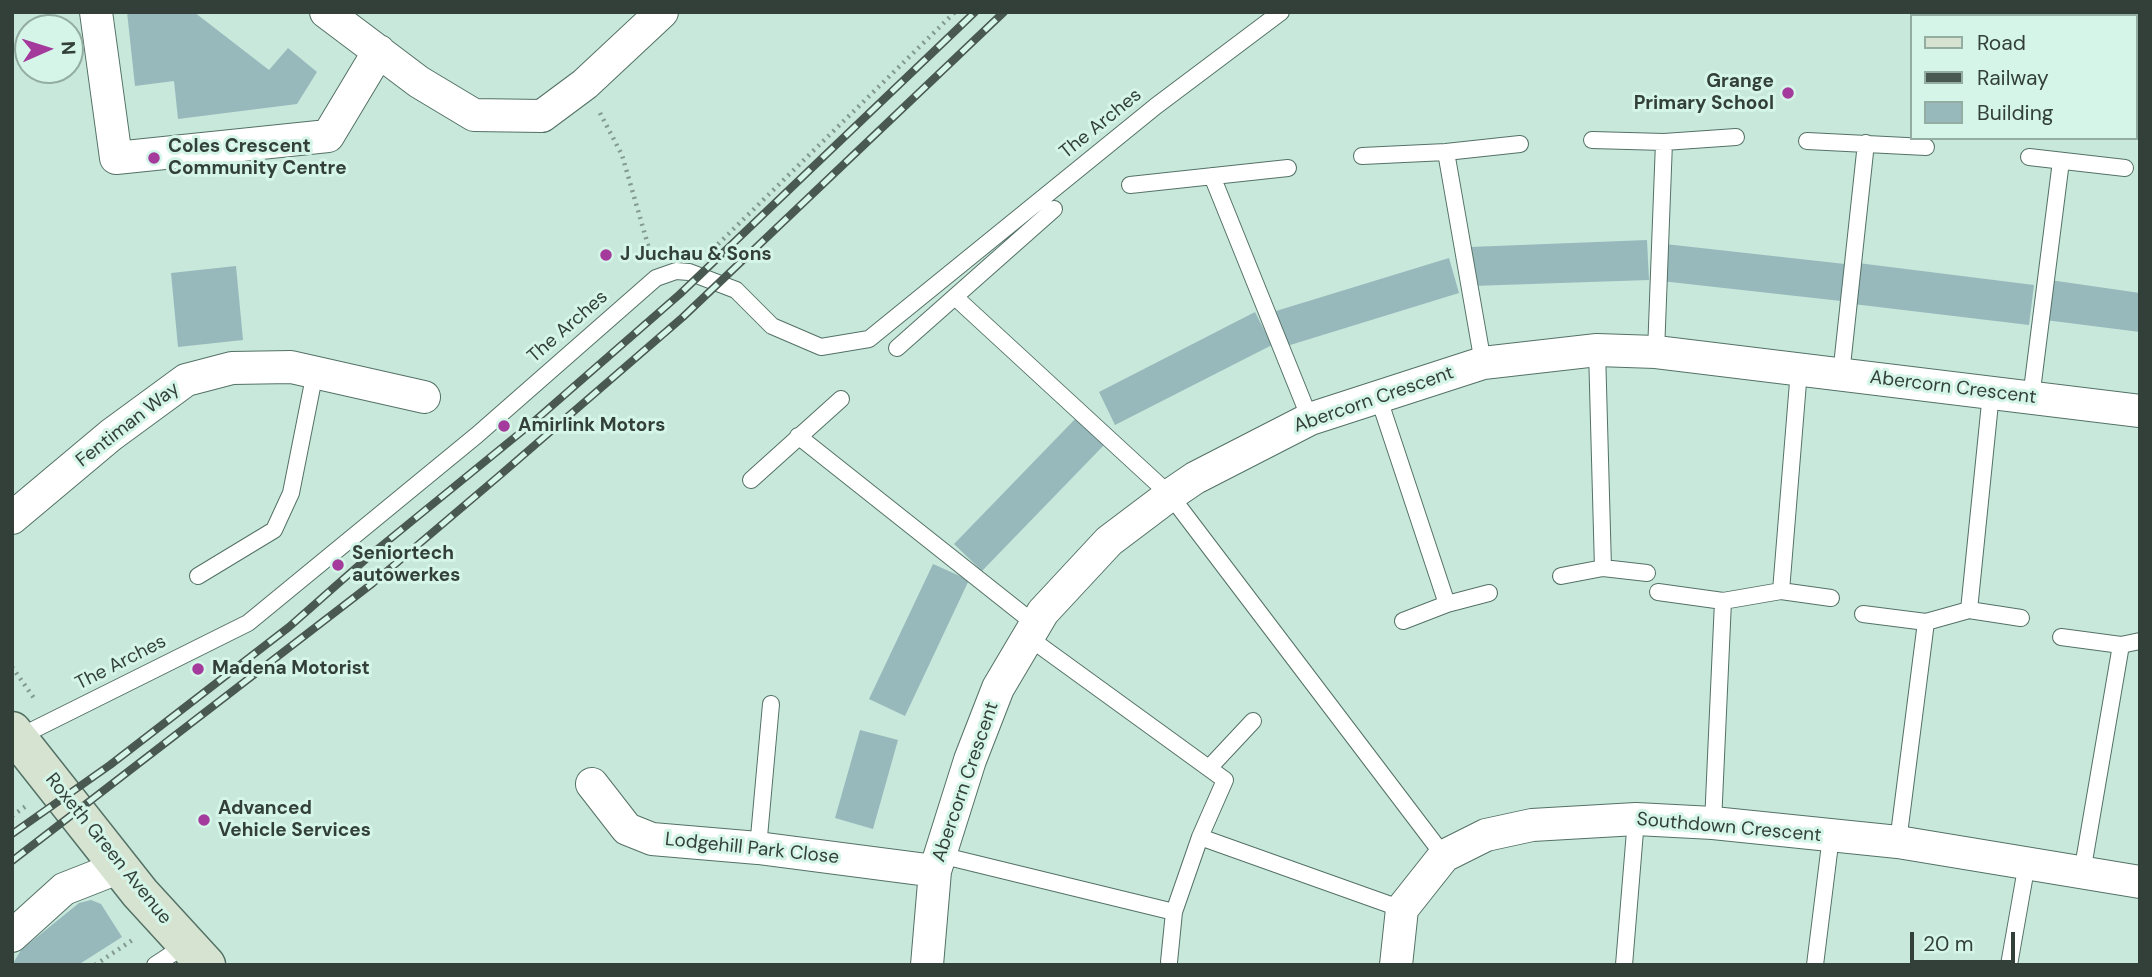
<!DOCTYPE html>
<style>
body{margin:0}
#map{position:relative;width:2152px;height:977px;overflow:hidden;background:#c8e8db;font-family:"DM Sans",sans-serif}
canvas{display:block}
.frame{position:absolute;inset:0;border:14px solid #33403a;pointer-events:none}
.legend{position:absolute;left:1910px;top:14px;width:228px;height:126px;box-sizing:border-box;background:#d5f5e8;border:2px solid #94ada2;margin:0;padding:9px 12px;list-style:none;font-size:21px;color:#33403a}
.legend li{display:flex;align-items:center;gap:14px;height:35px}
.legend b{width:35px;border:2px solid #94ada2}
.north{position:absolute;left:14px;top:14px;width:70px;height:70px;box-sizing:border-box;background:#d5f5e8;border:2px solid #94ada2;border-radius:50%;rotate:87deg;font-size:19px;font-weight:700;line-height:28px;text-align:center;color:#33403a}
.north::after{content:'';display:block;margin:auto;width:24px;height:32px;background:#a43a9b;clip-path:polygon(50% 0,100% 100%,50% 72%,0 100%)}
.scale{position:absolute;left:1910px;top:932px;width:105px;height:32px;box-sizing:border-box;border:4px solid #33403a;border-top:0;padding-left:9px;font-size:21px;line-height:24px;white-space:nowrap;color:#33403a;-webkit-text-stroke:5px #d5f5e8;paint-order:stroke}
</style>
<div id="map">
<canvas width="2152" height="977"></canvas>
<div class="frame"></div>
<ul class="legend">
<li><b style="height:9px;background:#d7e3d1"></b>Road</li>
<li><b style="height:9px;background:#495952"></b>Railway</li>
<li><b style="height:19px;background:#97b9bc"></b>Building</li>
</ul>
<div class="north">N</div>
<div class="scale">20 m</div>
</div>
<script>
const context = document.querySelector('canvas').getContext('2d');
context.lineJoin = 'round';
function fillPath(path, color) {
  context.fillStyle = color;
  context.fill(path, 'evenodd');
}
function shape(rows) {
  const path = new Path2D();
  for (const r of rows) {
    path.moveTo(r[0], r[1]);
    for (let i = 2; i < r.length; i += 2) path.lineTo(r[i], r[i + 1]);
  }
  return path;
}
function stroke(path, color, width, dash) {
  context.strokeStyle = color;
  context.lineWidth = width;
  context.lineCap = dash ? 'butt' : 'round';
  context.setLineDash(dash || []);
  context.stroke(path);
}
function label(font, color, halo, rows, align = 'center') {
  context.font = font + ' "DM Sans",sans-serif';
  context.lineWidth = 6;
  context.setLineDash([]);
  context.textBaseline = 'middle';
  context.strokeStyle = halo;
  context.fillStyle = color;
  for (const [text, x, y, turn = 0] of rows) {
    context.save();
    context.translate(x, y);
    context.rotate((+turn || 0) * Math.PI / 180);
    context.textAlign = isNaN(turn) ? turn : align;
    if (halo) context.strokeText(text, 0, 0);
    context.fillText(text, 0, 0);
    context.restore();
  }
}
fillPath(shape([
 [127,12,194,12,269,70,288,48,317,72,297,104,178,119,174,81,135,86],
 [1647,240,1649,280,1472,286,1470,247],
 [1665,244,1845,264,1841,301,1661,281],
 [1449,258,1459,293,1287,346,1276,311],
 [1858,263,2034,285,2029,325,1853,304],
 [236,266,243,340,178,347,171,273],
 [2050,280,2140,293,2140,332,2045,320],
 [1255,312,1272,345,1115,425,1099,392],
 [1078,416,1106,443,982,571,954,544],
 [933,564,969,580,905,716,869,699],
 [860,730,898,740,873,829,835,818],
 [91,900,101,904,122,937,78,965,12,965,21,950,79,903]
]), '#97b9bc');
const lane = shape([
 [1592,140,1664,142,1736,137],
 [1807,141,1926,147],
 [1446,152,1483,363],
 [1362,156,1446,152,1520,144],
 [2029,157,2125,168],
 [1212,176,1310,419],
 [1130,185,1288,168],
 [955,297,1170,495,1444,856],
 [897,348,1054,209],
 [1597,350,1603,568],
 [1656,352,1664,142],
 [1841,375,1866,143],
 [1378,396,1447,604],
 [2031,398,2061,161],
 [798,436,1035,624],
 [751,480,841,399],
 [198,576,274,530,291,493,315,372],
 [1561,576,1603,568,1647,573],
 [1781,591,1799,370],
 [1658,592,1723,601,1781,591,1831,598],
 [1969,610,1991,393],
 [1863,614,1926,622,1969,610,2021,618],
 [1403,621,1447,604,1489,593],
 [1028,637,1225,780,1200,837,1174,912,1169,962],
 [2061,637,2121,645,2140,641],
 [17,738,248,623,477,435,656,278,676,271,689,272,736,290,772,326,821,347,869,339,1156,106,1281,12],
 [1209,768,1253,721],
 [1713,823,1723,601],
 [1200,837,1402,909],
 [1898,842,1926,622],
 [758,848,771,704],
 [940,855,1174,912],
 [2082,873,2121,645],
 [155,965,187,944],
 [1624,965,1636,819],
 [1815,965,1831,836],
 [2009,965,2027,863]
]);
const street = shape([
 [96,12,116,158,328,136,379,51],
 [326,12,419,82,474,115,542,116,585,84,662,12],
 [12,518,111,435,186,380,232,368,291,367,424,397],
 [592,784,627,829,652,839,758,848,935,871],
 [12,936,64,889,120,867],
 [927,965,935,871,970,760,998,688,1043,612,1109,541,1170,495,1195,478,1310,419,1483,363,1597,350,1656,352,2140,411],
 [1396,965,1402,909,1444,856,1486,835,1532,825,1636,819,1713,823,1898,842,2140,882]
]);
const secondary = shape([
 [12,731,140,893,206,965]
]);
stroke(lane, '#547166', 18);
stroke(street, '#547166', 34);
stroke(secondary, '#547166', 41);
stroke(shape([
 [600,113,622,155,650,252],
 [708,254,955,12],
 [12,667,36,701],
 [12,816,26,806],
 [95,965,134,939]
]), '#82998f', 4.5, [2, 5]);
stroke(lane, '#fff', 16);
stroke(street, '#fff', 32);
stroke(secondary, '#d7e3d1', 38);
const rail = shape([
 [12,834,110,765,289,627,374,552,531,424,680,294,975,12],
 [12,861,373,583,499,476,683,317,1004,12]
]);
stroke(rail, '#495952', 8);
stroke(rail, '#d5f5e8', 5, [16]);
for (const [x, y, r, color] of [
 [1788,93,7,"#a43a9b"],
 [154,158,7,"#a43a9b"],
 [606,255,7,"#a43a9b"],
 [504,426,7,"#a43a9b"],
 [338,565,7,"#a43a9b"],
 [198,669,7,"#a43a9b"],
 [204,820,7,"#a43a9b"]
]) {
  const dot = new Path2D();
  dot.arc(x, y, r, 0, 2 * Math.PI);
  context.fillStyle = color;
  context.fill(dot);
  stroke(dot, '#d5f5e8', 2.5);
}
label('bold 19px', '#33403a', '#d5f5e8', [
 ["Grange",1774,82,"right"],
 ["Primary School",1774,104,"right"],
 ["Coles Crescent",168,147],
 ["Community Centre",168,169],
 ["J Juchau & Sons",620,255],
 ["Amirlink Motors",518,426],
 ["Seniortech",352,554],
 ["autowerkes",352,576],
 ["Madena Motorist",212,669],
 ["Advanced",218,809],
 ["Vehicle Services",218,831]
], 'left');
label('19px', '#33403a', '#d5f5e8', [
 ["The Arches",1101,124,-39],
 ["The Arches",568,327,-41],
 ["Abercorn Crescent",1953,388,7],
 ["Abercorn Crescent",1374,400,-19],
 ["Fentiman Way",128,425,-38],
 ["The Arches",121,663,-27],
 ["Abercorn Crescent",966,782,-71],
 ["Southdown Crescent",1729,828,5],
 ["Roxeth Green Avenue",108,849,51],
 ["Lodgehill Park Close",752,849,6]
]);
</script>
